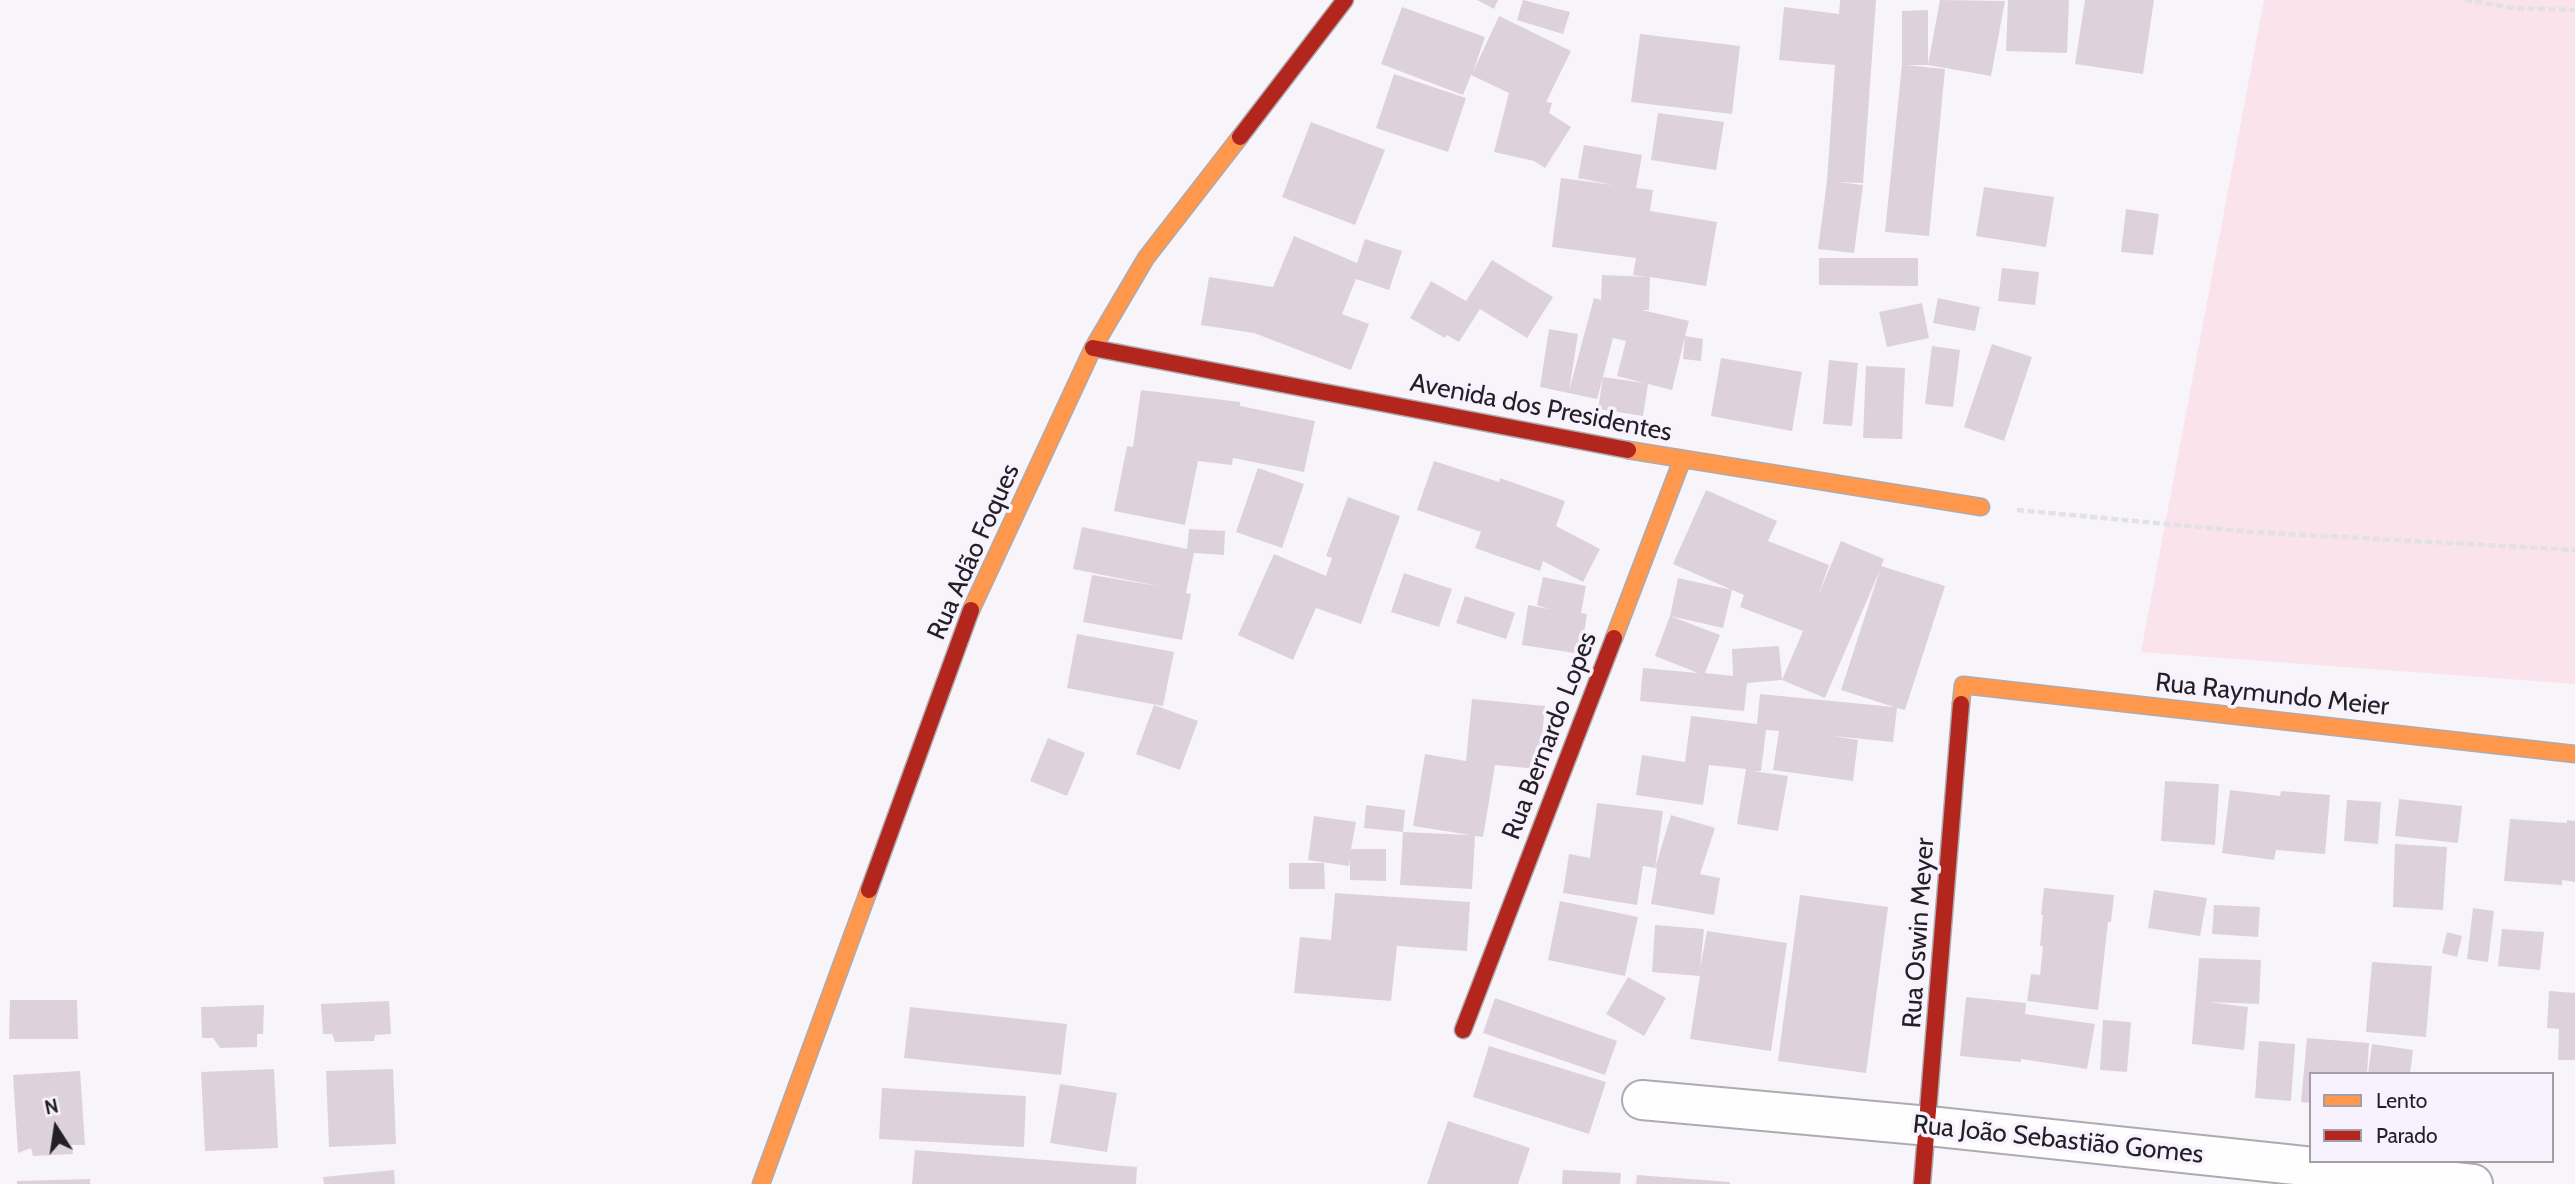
<!DOCTYPE html>
<meta charset="utf-8">
<style>
body{margin:0}
#map{position:relative;width:2575px;height:1184px;overflow:hidden;background:#f7f5fa;font-family:Cabin,sans-serif}
canvas{display:block}
.legend{position:absolute;left:2309px;top:1072px;width:245px;height:91px;box-sizing:border-box;background:#f7f2fd;border:2px solid #a29ea7;margin:0;padding:9px 12px;list-style:none;font-size:21px;color:#221f26}
.legend li{display:flex;align-items:center;gap:14px;height:35px}
.legend b{width:35px;border:2px solid #a29ea7}
.north{position:absolute;left:21px;top:1093px;width:70px;height:70px;-webkit-text-stroke:5px #f7f2fd;paint-order:stroke;rotate:348deg;font-size:19px;font-weight:700;line-height:28px;text-align:center;color:#221f26}
.north::after{content:'';display:block;margin:auto;width:24px;height:32px;background:#221f26;clip-path:polygon(50% 0,100% 100%,50% 72%,0 100%)}
</style>
<div id="map">
<canvas width="2575" height="1184"></canvas>
<ul class="legend">
<li><b style="height:9px;background:#ff974d"></b>Lento</li>
<li><b style="height:9px;background:#b3261e"></b>Parado</li>
</ul>
<div class="north">N</div>
</div>
<script>
const context = document.querySelector('canvas').getContext('2d');
context.lineJoin = 'round';
function fillPath(path, color) {
  context.fillStyle = color;
  context.fill(path, 'evenodd');
}
function shape(rows) {
  const path = new Path2D();
  for (const r of rows) {
    path.moveTo(r[0], r[1]);
    for (let i = 2; i < r.length; i += 2) path.lineTo(r[i], r[i + 1]);
  }
  return path;
}
function stroke(path, color, width, dash) {
  context.strokeStyle = color;
  context.lineWidth = width;
  context.lineCap = dash ? 'butt' : 'round';
  context.setLineDash(dash || []);
  context.stroke(path);
}
function label(font, color, halo, rows, align = 'center') {
  context.font = font + ' Cabin,sans-serif';
  context.lineWidth = 7;
  context.setLineDash([]);
  context.textBaseline = 'middle';
  context.strokeStyle = halo;
  context.fillStyle = color;
  for (const [text, x, y, turn = 0] of rows) {
    context.save();
    context.translate(x, y);
    context.rotate((+turn || 0) * Math.PI / 180);
    context.textAlign = isNaN(turn) ? turn : align;
    if (halo) context.strokeText(text, 0, 0);
    context.fillText(text, 0, 0);
    context.restore();
  }
}
fillPath(shape([
 [2264,0,2575,0,2575,684,2141,652]
]), '#fae3ea');
fillPath(shape([
 [1477,0,1498,0,1494,9],
 [1523,0,1570,12,1563,34,1517,20],
 [1840,0,1876,0,1863,183,1838,182,1863,185,1854,253,1818,249,1827,181,1835,65,1779,60,1784,7,1839,14],
 [1940,0,2005,1,1991,76,1928,65,1905,65,1945,69,1929,236,1885,232,1902,65,1902,11,1928,10,1928,65],
 [2008,0,2069,0,2067,53,2006,51],
 [2085,0,2154,0,2143,74,2075,64],
 [1402,7,1485,37,1473,72,1499,16,1571,51,1546,102,1552,103,1549,113,1571,127,1545,168,1534,161,1494,152,1509,93,1471,75,1463,95,1381,64],
 [1640,34,1740,46,1732,114,1631,102],
 [1394,74,1466,98,1448,152,1376,128],
 [1658,113,1724,122,1716,170,1651,160],
 [1311,122,1385,150,1355,225,1282,197],
 [1584,145,1642,155,1636,188,1653,190,1650,211,1717,222,1706,286,1650,277,1649,310,1642,310,1689,321,1685,336,1703,339,1701,361,1683,359,1685,337,1672,390,1648,384,1643,416,1598,409,1603,377,1597,399,1540,387,1549,329,1578,334,1569,391,1594,298,1601,300,1602,275,1648,277,1633,275,1636,258,1552,247,1561,178,1613,185,1578,178],
 [1613,338,1626,341,1617,376,1644,383,1603,377],
 [1984,187,2054,197,2046,247,1976,236],
 [2126,209,2159,214,2153,255,2121,252],
 [1294,236,1357,263,1365,239,1402,251,1389,290,1356,279,1342,314,1369,324,1351,370,1254,333,1201,325,1209,277,1273,287],
 [1819,258,1918,258,1918,286,1819,285],
 [1492,260,1553,297,1527,338,1480,309,1459,342,1447,335,1445,338,1410,318,1431,281,1466,301],
 [2002,268,2039,272,2035,305,1998,301],
 [1938,298,1980,307,1975,331,1933,323],
 [1922,303,1929,338,1887,347,1879,312],
 [1992,344,2032,357,2004,441,1964,427],
 [1932,346,1960,350,1953,407,1925,404],
 [1721,358,1802,372,1792,431,1711,416],
 [1829,360,1858,363,1852,426,1823,424],
 [1866,366,1905,368,1902,439,1863,438],
 [1141,390,1240,402,1240,406,1315,421,1304,472,1233,458,1232,465,1198,461,1185,525,1114,511,1127,446,1133,447],
 [1434,461,1499,482,1500,478,1565,501,1556,526,1600,549,1583,582,1543,561,1540,571,1475,548,1481,532,1417,510],
 [1258,468,1304,484,1282,548,1236,532],
 [1706,490,1777,521,1768,541,1829,565,1818,596,1841,541,1884,559,1881,566,1945,586,1905,710,1897,708,1893,742,1833,736,1858,740,1853,781,1773,770,1779,731,1766,730,1761,771,1753,771,1788,776,1778,831,1737,824,1746,769,1709,765,1703,805,1636,795,1642,755,1685,762,1691,716,1757,724,1760,694,1894,707,1841,690,1880,570,1825,698,1782,680,1747,683,1744,711,1640,701,1643,668,1698,673,1655,656,1670,616,1720,635,1705,673,1733,676,1732,649,1779,646,1782,680,1803,631,1740,607,1744,595,1732,590,1723,628,1670,616,1678,578,1732,590,1673,564],
 [1348,497,1400,516,1361,624,1316,608,1293,660,1238,635,1274,554,1326,576,1332,558,1326,556],
 [1082,527,1187,549,1189,529,1225,531,1224,555,1194,553,1186,593,1191,594,1182,640,1083,622,1092,575,1163,587,1073,569],
 [1404,573,1452,589,1439,627,1391,612],
 [1543,577,1586,586,1581,613,1587,614,1581,654,1522,645,1528,605,1549,609,1537,605],
 [1465,596,1515,613,1506,639,1456,623],
 [1077,634,1174,652,1163,706,1067,688],
 [1472,699,1545,706,1539,769,1495,765,1483,837,1475,836,1472,889,1400,885,1403,832,1471,835,1413,826,1425,754,1466,761],
 [1154,705,1198,721,1180,770,1136,754],
 [1048,738,1085,753,1067,796,1030,781],
 [2165,781,2219,784,2215,845,2161,841],
 [2230,790,2280,796,2281,791,2330,795,2325,854,2276,850,2274,860,2222,853],
 [2399,799,2462,806,2458,843,2395,836],
 [2347,800,2381,802,2378,844,2344,841],
 [1597,803,1663,811,1655,868,1643,866,1637,905,1563,893,1569,854,1590,858],
 [1366,805,1405,810,1403,832,1364,828],
 [1671,815,1715,828,1700,874,1720,878,1714,915,1651,904,1657,869,1655,868],
 [1314,816,1356,822,1351,849,1386,849,1386,881,1350,880,1350,858,1349,866,1308,860],
 [2510,819,2567,823,2567,820,2575,821,2575,882,2562,880,2562,885,2504,881],
 [2395,844,2447,847,2443,910,2393,907],
 [1289,863,1324,863,1325,889,1289,889],
 [2044,888,2114,895,2111,922,2108,922,2098,1010,2027,1001,2031,974,2040,975,2043,946,2040,946,2043,915,2041,915],
 [2154,890,2207,898,2200,936,2148,928],
 [1335,893,1470,902,1467,951,1397,946,1391,1001,1294,993,1300,937,1331,940],
 [1800,895,1888,907,1866,1073,1778,1061],
 [1560,901,1638,917,1625,976,1548,960],
 [2214,905,2260,907,2258,937,2212,934],
 [2473,908,2494,911,2488,962,2467,959],
 [1655,925,1704,929,1700,969,1707,931,1787,943,1771,1051,1690,1039,1700,976,1652,972],
 [2502,929,2544,932,2540,970,2498,966],
 [2447,932,2462,936,2457,957,2442,953],
 [2199,958,2261,960,2259,1004,2208,1002,2248,1007,2244,1050,2192,1044],
 [2372,962,2432,966,2426,1037,2366,1032],
 [1628,977,1666,998,1644,1036,1606,1014],
 [2549,991,2575,993,2575,1060,2558,1060,2559,1029,2547,1028],
 [1966,997,2026,1003,2025,1014,2095,1024,2087,1069,2021,1059,2021,1062,1960,1056],
 [1495,998,1617,1041,1605,1075,1483,1033],
 [10,1000,77,1000,78,1039,9,1039],
 [389,1001,391,1034,375,1035,374,1041,335,1042,332,1034,323,1034,321,1004],
 [264,1005,263,1034,257,1034,257,1047,220,1048,213,1038,202,1038,201,1007],
 [910,1007,1067,1024,1061,1075,904,1058],
 [2103,1020,2131,1022,2127,1072,2100,1070],
 [2307,1038,2369,1043,2367,1074,2311,1074,2311,1103,2301,1102],
 [2259,1041,2295,1044,2291,1101,2255,1098],
 [2372,1044,2413,1050,2410,1074,2368,1074],
 [1489,1046,1606,1082,1589,1134,1473,1097],
 [274,1069,278,1148,205,1151,201,1072],
 [393,1069,396,1144,329,1147,326,1071],
 [80,1071,85,1145,72,1145,73,1154,33,1156,31,1148,18,1153,13,1075],
 [1060,1084,1117,1093,1107,1152,1050,1143],
 [882,1088,1026,1096,1024,1147,879,1139],
 [1448,1121,1530,1148,1518,1184,1427,1184],
 [915,1150,1137,1167,1136,1184,912,1184],
 [394,1170,395,1184,324,1184,323,1177],
 [1563,1170,1621,1173,1620,1184,1562,1184],
 [1637,1175,1730,1182,1730,1184,1636,1184],
 [90,1179,90,1184,17,1184,17,1181]
]), '#ddd2dc');
const street = shape([
 [1642,1100,1929,1126,2473,1184]
]);
const slow = shape([
 [1628,450,1981,507],
 [971,610,1093,348,1146,258,1240,137],
 [1614,638,1682,460],
 [1961,704,1963,685,2575,754],
 [761,1184,869,890]
]);
const jam = shape([
 [1240,137,1345,0],
 [1093,348,1628,450],
 [869,890,971,610],
 [1463,1030,1614,638],
 [1922,1184,1961,704]
]);
stroke(street, '#adabb0', 42);
stroke(slow, '#adabb0', 19);
stroke(jam, '#adabb0', 19);
stroke(shape([
 [2465,0,2512,8,2575,10],
 [2017,510,2253,532,2575,550]
]), '#e2e1e3', 4.5, [7, 3.5]);
stroke(street, '#fefefe', 38);
stroke(slow, '#ff974d', 16);
stroke(jam, '#b3261e', 16);
label('26px', '#221f26', '#f7f2fd', [
 ["Avenida dos Presidentes",1541,408,11],
 ["Rua Adão Foques",974,552,-66],
 ["Rua Raymundo Meier",2272,695,6],
 ["Rua Bernardo Lopes",1550,736,-69],
 ["Rua Oswin Meyer",1919,933,-86],
 ["Rua João Sebastião Gomes",2058,1140,6]
]);
</script>
